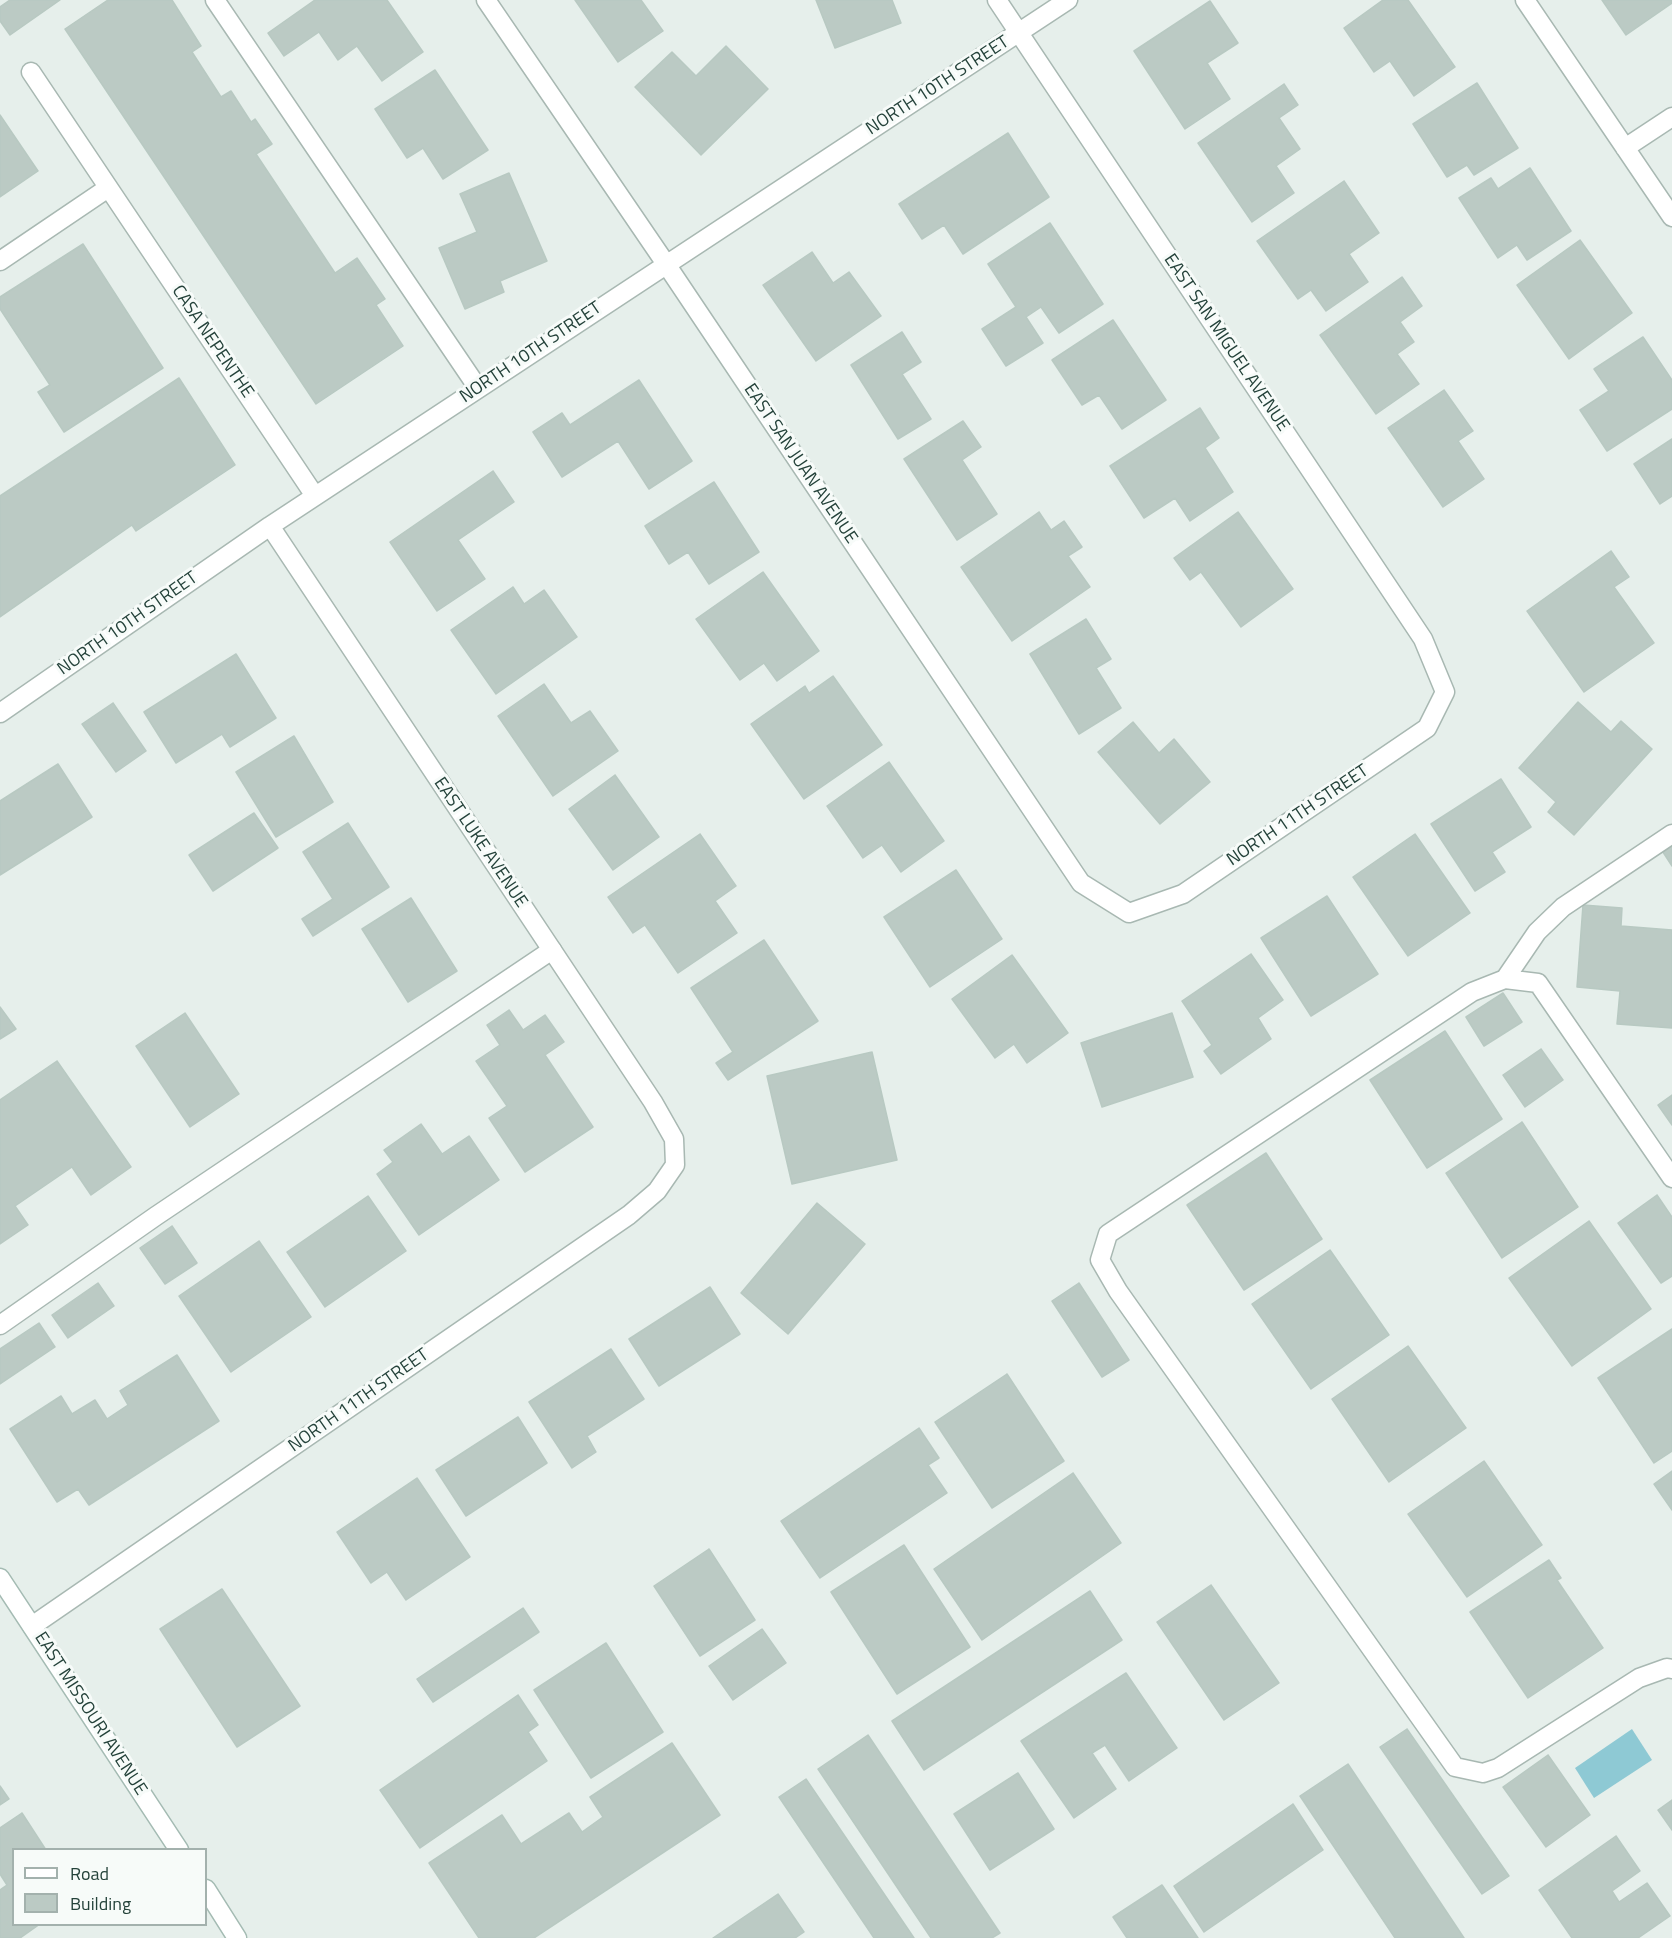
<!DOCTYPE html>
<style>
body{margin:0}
#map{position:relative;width:1672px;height:1938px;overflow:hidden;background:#e6efeb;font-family:"Titillium Web",sans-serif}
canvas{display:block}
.legend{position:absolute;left:12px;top:1848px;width:195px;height:78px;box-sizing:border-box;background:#f7fbf9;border:2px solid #a3b1ad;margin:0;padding:8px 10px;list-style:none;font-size:18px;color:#24423a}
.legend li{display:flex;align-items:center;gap:12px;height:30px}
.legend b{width:30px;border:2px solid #a3b1ad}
</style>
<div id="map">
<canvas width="1672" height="1938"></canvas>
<ul class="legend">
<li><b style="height:8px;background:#fff"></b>Road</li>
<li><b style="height:16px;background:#bbcac4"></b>Building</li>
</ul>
</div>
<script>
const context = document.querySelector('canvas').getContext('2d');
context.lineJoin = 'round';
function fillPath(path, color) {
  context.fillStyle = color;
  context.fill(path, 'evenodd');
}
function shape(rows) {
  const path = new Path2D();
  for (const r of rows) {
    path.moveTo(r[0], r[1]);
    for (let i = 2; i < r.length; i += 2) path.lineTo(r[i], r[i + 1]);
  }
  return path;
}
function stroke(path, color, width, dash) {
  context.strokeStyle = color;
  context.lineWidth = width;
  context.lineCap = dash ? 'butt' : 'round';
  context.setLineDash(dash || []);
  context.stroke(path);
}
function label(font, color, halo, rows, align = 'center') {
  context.font = font + ' "Titillium Web",sans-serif';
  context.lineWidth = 6;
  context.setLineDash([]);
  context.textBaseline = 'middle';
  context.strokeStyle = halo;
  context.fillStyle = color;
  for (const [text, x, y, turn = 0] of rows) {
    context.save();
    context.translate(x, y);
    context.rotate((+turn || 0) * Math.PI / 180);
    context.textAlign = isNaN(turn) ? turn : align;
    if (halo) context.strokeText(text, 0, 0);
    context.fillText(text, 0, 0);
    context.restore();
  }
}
fillPath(shape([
 [1632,1729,1652,1760,1594,1798,1575,1768]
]), '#8ec9d4');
const building = shape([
 [10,0,60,0,10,35,0,21,0,7,10,0],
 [108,0,172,0,201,46,192,52,221,97,231,91,251,122,255,119,272,144,256,154,335,273,357,258,385,299,376,305,403,346,316,404,65,29,108,0],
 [315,0,387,0,423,52,382,81,357,46,338,60,319,32,284,56,268,33,315,0],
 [575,0,641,0,663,31,618,62,575,0],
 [816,0,892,0,901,23,835,48,816,0],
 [1383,0,1408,0,1455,67,1414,96,1390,61,1374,72,1344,28,1383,0],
 [1602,0,1672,0,1672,3,1626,35,1602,0],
 [1210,1,1238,43,1207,63,1230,99,1185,129,1134,51,1210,1],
 [726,46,768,89,701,155,635,87,672,52,696,76,726,46],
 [435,70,488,150,443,179,423,148,407,158,375,109,435,70],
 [1477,83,1518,148,1474,175,1467,165,1447,177,1413,124,1477,83],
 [1284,84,1298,105,1279,118,1300,149,1276,166,1294,193,1252,222,1198,143,1284,84],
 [0,115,38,171,0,197,0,115],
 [1008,133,1049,197,963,254,944,225,922,239,899,204,1008,133],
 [1530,168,1571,231,1527,260,1517,245,1498,258,1459,198,1491,178,1498,189,1530,168],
 [509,173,547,261,500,281,504,292,465,309,439,248,477,232,460,194,509,173],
 [1344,181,1379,233,1349,254,1368,282,1326,311,1311,290,1298,299,1257,241,1344,181],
 [1050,223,1103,304,1059,333,1041,307,1026,317,1043,343,1006,366,982,329,1016,307,988,264,1050,223],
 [1580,240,1632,313,1569,359,1517,285,1580,240],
 [83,244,163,368,64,432,38,392,50,385,0,309,0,297,83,244],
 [812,252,833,283,849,272,881,316,816,361,763,285,812,252],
 [1402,277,1422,306,1400,322,1414,342,1397,354,1419,384,1376,414,1320,335,1402,277],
 [1113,320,1166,400,1122,429,1099,395,1082,405,1052,360,1113,320],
 [902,332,921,362,902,374,931,419,898,439,851,365,902,332],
 [1643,337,1672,380,1672,409,1607,451,1580,410,1609,391,1594,369,1643,337],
 [179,378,235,465,136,531,132,525,0,617,0,496,179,378],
 [639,380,692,461,649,489,618,441,562,477,533,432,562,413,570,425,639,380],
 [1444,390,1473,431,1458,441,1484,479,1443,507,1388,428,1444,390],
 [1200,408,1219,438,1205,448,1233,492,1190,521,1175,498,1144,518,1110,466,1200,408],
 [963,421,981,447,962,460,997,514,957,540,904,459,963,421],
 [1672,439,1672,496,1660,504,1634,464,1672,439],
 [493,471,514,502,458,540,485,579,437,611,390,542,493,471],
 [714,482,759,552,709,584,688,552,669,564,645,526,714,482],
 [1039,512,1051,530,1064,521,1082,547,1068,556,1090,587,1012,641,961,567,1039,512],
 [1238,512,1293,589,1241,627,1201,572,1190,580,1174,558,1238,512],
 [1611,551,1629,577,1614,587,1654,643,1584,692,1527,611,1611,551],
 [763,572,819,651,777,681,764,663,740,680,696,619,763,572],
 [513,587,524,604,544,590,577,637,496,694,451,630,513,587],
 [1086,619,1111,659,1096,668,1121,708,1079,734,1030,654,1086,619],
 [236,654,276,718,230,747,222,734,176,763,144,712,236,654],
 [833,676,882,745,804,799,751,724,805,686,809,693,833,676],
 [544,684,571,723,590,711,618,751,553,796,498,716,544,684],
 [1578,702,1611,732,1621,721,1652,749,1574,835,1548,812,1556,802,1519,768,1578,702],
 [113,703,146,751,116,772,82,724,113,703],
 [1133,722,1159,753,1174,739,1210,782,1160,824,1098,752,1133,722],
 [294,736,333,802,276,837,236,772,294,736],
 [889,762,944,841,901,872,882,845,863,858,827,806,889,762],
 [58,764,92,817,0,875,0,801,58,764],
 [615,775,659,837,613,870,569,809,615,775],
 [1501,779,1531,827,1492,852,1505,872,1475,891,1431,824,1501,779],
 [254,813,278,848,213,891,189,855,254,813],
 [348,823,389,887,313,936,302,919,333,899,303,852,348,823],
 [700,834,736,886,715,901,737,933,678,973,645,925,633,933,608,897,700,834],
 [1415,834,1470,913,1408,956,1353,877,1415,834],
 [1672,842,1672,866,1661,849,1672,842],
 [956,870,1002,939,930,987,884,917,956,870],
 [1327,896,1378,974,1311,1016,1261,938,1327,896],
 [411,898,457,971,408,1002,362,929,411,898],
 [1583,905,1622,908,1621,926,1672,930,1672,1028,1617,1024,1620,991,1577,987,1583,905],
 [764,940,818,1021,728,1080,716,1063,733,1052,691,988,764,940],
 [1251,954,1283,1000,1258,1018,1271,1039,1221,1074,1204,1051,1212,1045,1182,1001,1251,954],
 [1012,955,1068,1033,1027,1063,1014,1044,995,1058,952,999,1012,955],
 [1503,993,1522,1022,1484,1046,1466,1017,1503,993],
 [0,1007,16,1029,0,1039,0,1007],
 [509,1010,523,1030,545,1015,564,1042,545,1055,593,1127,525,1172,489,1118,507,1106,476,1061,500,1045,487,1025,509,1010],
 [185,1013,239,1094,190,1127,136,1046,185,1013],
 [1172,1013,1193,1077,1102,1107,1081,1043,1172,1013],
 [1445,1031,1502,1119,1427,1168,1370,1080,1445,1031],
 [1541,1049,1563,1080,1525,1107,1503,1075,1541,1049],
 [872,1052,897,1160,792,1184,767,1076,872,1052],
 [57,1061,131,1167,91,1195,72,1167,15,1206,28,1225,0,1244,0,1100,57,1061],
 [1672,1095,1672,1125,1658,1105,1672,1095],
 [1522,1122,1578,1207,1502,1258,1446,1173,1522,1122],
 [421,1124,442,1154,469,1136,499,1180,419,1235,377,1174,393,1162,384,1150,421,1124],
 [1266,1153,1322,1239,1244,1290,1187,1205,1266,1153],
 [1657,1195,1672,1217,1672,1276,1661,1283,1618,1223,1657,1195],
 [368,1196,406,1251,325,1307,287,1252,368,1196],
 [817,1203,865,1244,788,1334,741,1293,817,1203],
 [1589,1221,1651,1309,1572,1366,1509,1278,1589,1221],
 [172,1226,197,1263,165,1284,140,1248,172,1226],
 [259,1241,311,1317,231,1372,179,1296,259,1241],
 [1330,1250,1389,1335,1311,1389,1252,1304,1330,1250],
 [98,1283,114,1306,68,1338,52,1315,98,1283],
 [1079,1283,1129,1360,1102,1377,1052,1301,1079,1283],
 [710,1287,740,1334,659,1386,629,1339,710,1287],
 [39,1323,55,1347,0,1384,0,1349,39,1323],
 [1672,1329,1672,1451,1654,1463,1598,1378,1672,1329],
 [1408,1346,1466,1428,1389,1482,1332,1399,1408,1346],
 [611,1349,644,1399,587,1436,596,1452,572,1468,529,1402,611,1349],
 [177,1355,219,1421,89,1505,78,1489,57,1502,10,1429,61,1396,72,1414,95,1400,107,1419,128,1405,120,1391,177,1355],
 [1007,1374,1064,1461,992,1508,935,1422,1007,1374],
 [518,1417,547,1463,466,1516,436,1470,518,1417],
 [919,1428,939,1458,928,1465,947,1493,820,1578,781,1521,919,1428],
 [1484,1461,1542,1545,1467,1597,1408,1514,1484,1461],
 [1672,1471,1672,1510,1654,1484,1672,1471],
 [1073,1473,1121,1543,982,1640,934,1569,1073,1473],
 [417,1478,470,1557,406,1600,387,1572,371,1583,337,1532,417,1478],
 [904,1545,970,1647,897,1694,831,1592,904,1545],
 [709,1549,755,1620,700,1656,654,1586,709,1549],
 [1549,1560,1561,1578,1557,1580,1603,1648,1528,1698,1470,1612,1549,1560],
 [1211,1585,1279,1683,1224,1720,1157,1622,1211,1585],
 [222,1589,300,1706,237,1747,160,1629,222,1589],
 [1090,1591,1122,1640,924,1770,892,1721,1090,1591],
 [523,1608,539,1632,433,1702,417,1679,523,1608],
 [762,1629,786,1663,733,1700,709,1666,762,1629],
 [606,1643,663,1732,591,1778,534,1690,606,1643],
 [1126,1673,1177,1748,1129,1781,1105,1745,1092,1753,1116,1789,1074,1818,1021,1741,1126,1673],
 [518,1695,538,1725,528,1732,547,1761,420,1848,380,1790,518,1695],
 [1407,1729,1509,1876,1482,1894,1380,1747,1407,1729],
 [868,1735,1000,1933,992,1938,931,1938,818,1769,868,1735],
 [672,1743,720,1815,534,1938,479,1938,429,1863,502,1815,521,1844,569,1813,582,1832,603,1817,590,1797,672,1743],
 [1548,1755,1590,1815,1546,1847,1503,1787,1548,1755],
 [1348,1764,1464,1938,1395,1938,1300,1796,1348,1764],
 [1018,1773,1054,1829,990,1870,954,1814,1018,1773],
 [806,1779,914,1938,874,1938,779,1797,806,1779],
 [0,1786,9,1799,0,1805,0,1786],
 [1672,1800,1672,1830,1658,1810,1672,1800],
 [1293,1804,1323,1850,1204,1932,1174,1886,1293,1804],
 [22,1813,46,1850,14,1850,14,1924,40,1924,20,1938,0,1938,0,1890,7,1885,0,1874,0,1828,22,1813],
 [1616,1836,1640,1871,1612,1891,1619,1902,1647,1883,1670,1916,1638,1938,1572,1938,1539,1890,1616,1836],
 [1162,1885,1198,1938,1127,1938,1113,1917,1162,1885],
 [778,1894,804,1932,795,1938,713,1938,778,1894]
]);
fillPath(building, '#bbcac4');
stroke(building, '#b8c9c2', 1.5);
const lane = shape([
 [215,0,478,388],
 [1505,979,1537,932,1563,907,1672,834],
 [1672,1178,1538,983,1505,979,1472,992,1108,1234,1100,1260,1118,1291,1455,1767,1483,1773,1498,1768,1639,1678,1667,1668,1672,1669],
 [0,1325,156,1216,552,950]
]);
const street = shape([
 [486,0,666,264,1081,883,1129,913,1183,894,1427,728,1445,692,1423,639,997,0],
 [1525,0,1672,217],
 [31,72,315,496],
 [1625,148,1672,117],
 [0,261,108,188],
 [0,713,270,526,1068,0],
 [32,1626,629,1215,657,1191,675,1165,674,1139,653,1102,270,526]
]);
const secondary = shape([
 [0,1578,179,1850],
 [206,1889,237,1938]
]);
stroke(lane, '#a8b8b2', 21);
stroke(street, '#a8b8b2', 21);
stroke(secondary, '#a4bbb3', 21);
stroke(lane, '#fff', 18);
stroke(street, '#fff', 18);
stroke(secondary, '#fff', 18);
label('18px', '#24423a', '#f7fbf9', [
 ["NORTH 10TH STREET",938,86,-33],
 ["CASA NEPENTHE",212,342,56],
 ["EAST SAN MIGUEL AVENUE",1226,343,56],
 ["NORTH 10TH STREET",531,353,-34],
 ["EAST SAN JUAN AVENUE",800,464,56],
 ["NORTH 10TH STREET",128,624,-35],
 ["NORTH 11TH STREET",1298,816,-34],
 ["EAST LUKE AVENUE",480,843,56],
 ["NORTH 11TH STREET",359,1401,-35],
 ["EAST MISSOURI AVENUE",90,1714,57]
]);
</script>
